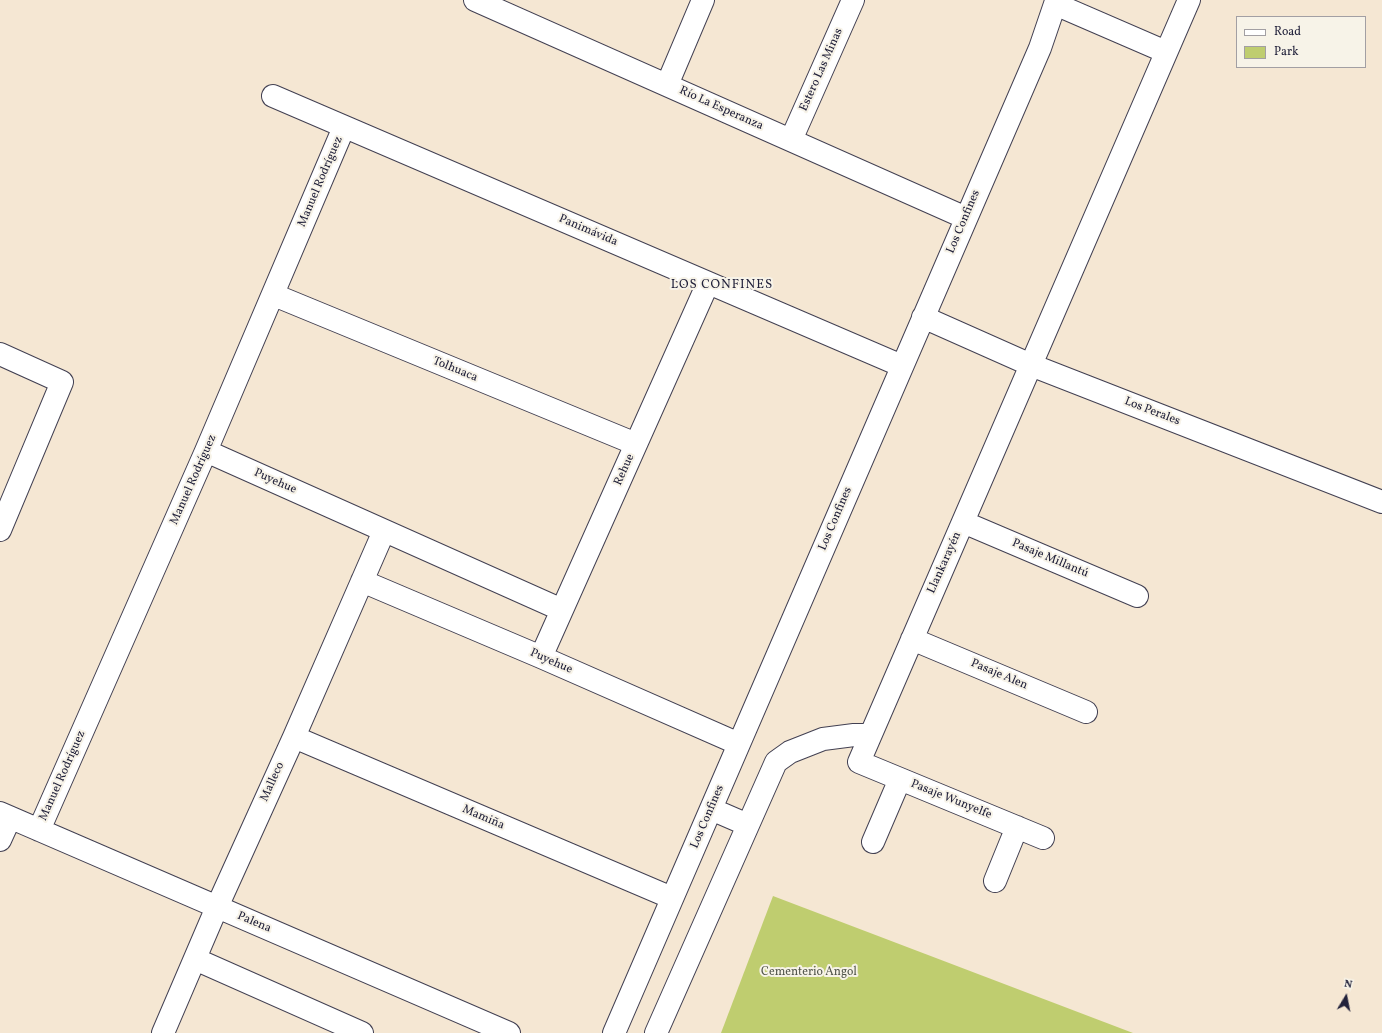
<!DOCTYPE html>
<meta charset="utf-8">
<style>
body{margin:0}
#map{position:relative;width:1382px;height:1033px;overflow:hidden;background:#f5e7d3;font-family:Vollkorn,serif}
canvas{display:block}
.legend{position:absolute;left:1236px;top:16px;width:130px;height:52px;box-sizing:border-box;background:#f7f3e8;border:1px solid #a29fa3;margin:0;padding:5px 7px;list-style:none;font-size:12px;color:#22223b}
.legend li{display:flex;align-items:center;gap:8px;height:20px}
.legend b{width:20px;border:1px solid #a29fa3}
.north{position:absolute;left:1326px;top:977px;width:40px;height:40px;-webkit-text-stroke:3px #f7f3e8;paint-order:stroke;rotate:10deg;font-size:11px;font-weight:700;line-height:16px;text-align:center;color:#22223b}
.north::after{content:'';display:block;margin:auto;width:14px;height:18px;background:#22223b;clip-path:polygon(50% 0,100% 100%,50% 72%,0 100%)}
</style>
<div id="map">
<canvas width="1382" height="1033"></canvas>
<ul class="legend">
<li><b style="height:5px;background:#fff"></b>Road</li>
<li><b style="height:11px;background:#bfcd6f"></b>Park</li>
</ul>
<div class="north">N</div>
</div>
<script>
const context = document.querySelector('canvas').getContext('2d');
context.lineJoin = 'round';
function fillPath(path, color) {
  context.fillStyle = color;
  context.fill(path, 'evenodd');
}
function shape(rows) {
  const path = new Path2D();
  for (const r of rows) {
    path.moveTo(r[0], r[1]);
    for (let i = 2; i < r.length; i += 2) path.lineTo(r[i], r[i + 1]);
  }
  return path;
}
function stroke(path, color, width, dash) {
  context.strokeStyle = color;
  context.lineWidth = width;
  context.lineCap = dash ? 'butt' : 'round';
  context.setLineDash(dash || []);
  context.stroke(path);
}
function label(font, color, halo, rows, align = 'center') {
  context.font = font + ' Vollkorn,serif';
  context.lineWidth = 4;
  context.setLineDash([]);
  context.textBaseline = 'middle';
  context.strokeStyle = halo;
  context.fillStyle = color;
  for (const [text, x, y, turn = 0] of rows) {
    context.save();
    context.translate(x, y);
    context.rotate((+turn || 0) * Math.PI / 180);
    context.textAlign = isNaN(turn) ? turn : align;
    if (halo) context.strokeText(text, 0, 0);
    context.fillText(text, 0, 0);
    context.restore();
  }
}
fillPath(shape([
 [773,896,1133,1033,721,1033]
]), '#bfcd6f');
const minor = shape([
 [475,0,966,218],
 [1057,0,1055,4,1166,52],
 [667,85,703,0],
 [273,96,902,366],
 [791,140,853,0],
 [274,295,636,444],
 [923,317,1031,365,1382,502],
 [0,354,62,382,0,530],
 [206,451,562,610],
 [963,522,1137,596],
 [362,581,541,657,739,744],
 [912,639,1086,712],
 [541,657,708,283],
 [294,737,672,898],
 [711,809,748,825],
 [0,813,509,1033],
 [39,830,206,451,344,127],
 [1043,838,859,762,1189,0],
 [0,840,10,818],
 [873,842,900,779],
 [995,881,1017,827],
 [195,959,362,1033],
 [163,1033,217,907,294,737,384,531],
 [614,1033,1040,48,1055,4],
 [656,1033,776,762,790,752,823,739,854,735,870,735]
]);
stroke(minor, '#424052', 24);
stroke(minor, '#fff', 22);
label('12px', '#22223b', '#f7f3e8', [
 ["Estero Las Minas",822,70,-66],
 ["Río La Esperanza",721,109,24],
 ["Manuel Rodríguez",321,182,-67],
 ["Los Confines",964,222,-67],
 ["Panimávida",588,231,23],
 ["Tolhuaca",455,370,22],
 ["Los Perales",1152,412,21],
 ["Rehue",625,470,-66],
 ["Manuel Rodríguez",194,480,-66],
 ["Puyehue",275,482,24],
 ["Los Confines",836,519,-67],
 ["Pasaje Millantú",1050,559,23],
 ["Llankarayén",945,563,-66],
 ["Puyehue",551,662,24],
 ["Pasaje Alen",999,675,23],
 ["Manuel Rodríguez",63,776,-66],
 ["Malleco",273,782,-66],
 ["Pasaje Wunyelfe",951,800,22],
 ["Los Confines",708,817,-67],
 ["Mamiña",483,818,23],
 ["Palena",254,923,23]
]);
label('12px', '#51554b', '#f7f3e8', [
 ["Cementerio Angol",809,973]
]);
context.letterSpacing = '1px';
label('13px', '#22223b', '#f7f3e8', [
 ["LOS CONFINES",722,286]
]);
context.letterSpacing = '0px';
</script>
